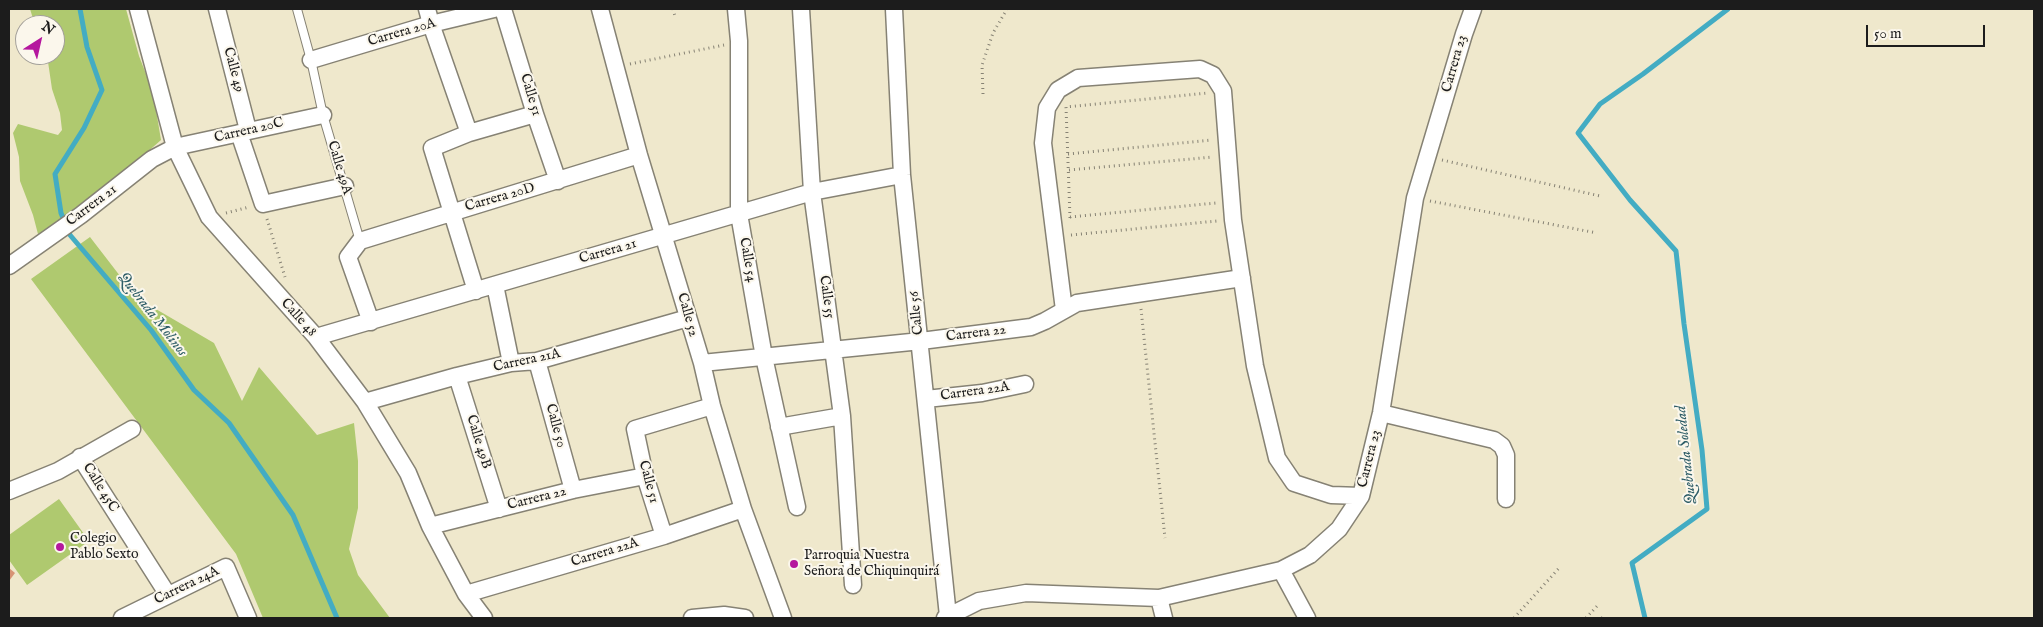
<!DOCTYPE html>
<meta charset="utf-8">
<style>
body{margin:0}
#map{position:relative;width:2043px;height:627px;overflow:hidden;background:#efe8cc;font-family:"IM FELL English",serif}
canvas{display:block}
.frame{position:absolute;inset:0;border:10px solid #1c1c1c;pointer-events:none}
.north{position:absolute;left:15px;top:15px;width:50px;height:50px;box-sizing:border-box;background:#fbf7ec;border:1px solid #a29f99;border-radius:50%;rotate:35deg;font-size:14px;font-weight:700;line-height:20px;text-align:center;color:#1c1c1c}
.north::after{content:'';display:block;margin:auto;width:18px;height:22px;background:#b5179e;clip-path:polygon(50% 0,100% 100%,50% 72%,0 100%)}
.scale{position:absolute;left:1866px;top:25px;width:119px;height:22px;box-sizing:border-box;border:2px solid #1c1c1c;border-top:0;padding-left:6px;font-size:15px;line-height:18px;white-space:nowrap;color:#1c1c1c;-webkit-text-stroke:4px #fbf7ec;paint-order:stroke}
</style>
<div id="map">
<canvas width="2043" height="627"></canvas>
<div class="frame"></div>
<div class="north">N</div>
<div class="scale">50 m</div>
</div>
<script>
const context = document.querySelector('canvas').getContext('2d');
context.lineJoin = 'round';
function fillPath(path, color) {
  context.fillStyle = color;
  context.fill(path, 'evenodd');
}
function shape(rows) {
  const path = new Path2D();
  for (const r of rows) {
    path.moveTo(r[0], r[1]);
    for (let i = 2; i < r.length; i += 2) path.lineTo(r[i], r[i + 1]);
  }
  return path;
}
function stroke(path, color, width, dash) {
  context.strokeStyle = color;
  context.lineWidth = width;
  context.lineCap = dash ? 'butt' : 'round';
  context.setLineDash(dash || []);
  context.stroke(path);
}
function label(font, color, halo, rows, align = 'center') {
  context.font = font + ' "IM FELL English",serif';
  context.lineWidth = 4;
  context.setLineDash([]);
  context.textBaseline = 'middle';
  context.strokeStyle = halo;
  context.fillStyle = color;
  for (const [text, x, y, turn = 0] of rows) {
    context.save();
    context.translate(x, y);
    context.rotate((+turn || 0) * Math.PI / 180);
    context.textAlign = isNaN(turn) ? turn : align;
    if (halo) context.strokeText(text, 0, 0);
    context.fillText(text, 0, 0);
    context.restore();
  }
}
fillPath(shape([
 [30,9,126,9,139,56,153,92,161,140,135,163,39,238,33,215,20,181,19,157,13,133,18,124,58,135,62,130,60,113,52,89,47,55,55,55,55,25,35,25],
 [90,237,137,298,214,343,242,401,259,367,317,435,354,423,358,461,358,508,349,549,358,575,390,618,263,618,236,554,31,279],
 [59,499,89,541,27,585,9,560,9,535]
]), '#afc96f');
stroke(shape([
 [80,9,87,47,102,90,84,128,55,174,61,213,70,235,151,330,194,390,229,423,293,515,337,618],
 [1645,618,1632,563,1707,509,1702,450,1684,324,1676,251,1630,200,1578,133,1600,104,1643,74,1728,9]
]), '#43acc3', 5);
fillPath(shape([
 [9,568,15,573,9,581]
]), '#d79375');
const lane = shape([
 [297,9,311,60,323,115,360,241]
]);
const street = shape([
 [138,9,175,147,209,217,316,337,365,402,408,473,430,526,466,594,484,618],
 [217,9,248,130],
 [427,9,431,24,469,133],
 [503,9,535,114,558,181],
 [600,9,639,155,702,363,712,406,743,509,783,618],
 [736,9,739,41,739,214,764,357,797,507],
 [801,9,812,192,842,416,853,585],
 [894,9,902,175,948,616],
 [311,60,431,24,494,9],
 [239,133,263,204,345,186],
 [9,266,81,215,152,159,175,147,323,115],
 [495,285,511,363],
 [476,291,432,148,469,133,535,114],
 [1064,310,1043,143,1047,108,1058,90,1078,78,1200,69,1213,75,1223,91,1233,220,1255,366,1277,458,1294,483,1331,495,1361,496],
 [371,322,348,257,360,241,639,155],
 [316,337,812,192,902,175],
 [537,361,573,490],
 [702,363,921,341,1031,327,1045,321,1077,303,1242,278],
 [457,376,499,509],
 [926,399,982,393,1025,384],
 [365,402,457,376,511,363,537,361,688,318],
 [1381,413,1494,440,1502,446,1506,455,1506,499],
 [779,427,842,416],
 [80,457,168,595],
 [9,491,58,471,132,429],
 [430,526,573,490,645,476],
 [664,536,645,476,635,429,712,406],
 [1281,570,1307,618],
 [466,594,664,536,743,509],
 [1159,598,1164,618],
 [122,618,226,567,248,618],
 [692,618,724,615,745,618],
 [945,618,979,601,1026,593,1159,598,1281,570,1310,555,1339,529,1361,496,1381,413,1415,198,1464,34,1473,9]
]);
stroke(lane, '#868274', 10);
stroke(street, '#868274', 19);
stroke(shape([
 [673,9,675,16],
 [630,64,724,45],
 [983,94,982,65,993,33,1007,9],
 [1068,154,1212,140],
 [1442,160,1600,196],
 [1069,170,1213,157],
 [1430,201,1597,233],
 [226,213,249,207],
 [1070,217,1216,203],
 [1070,218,1066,107,1208,93],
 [267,219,285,277],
 [1071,235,1217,221],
 [1141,309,1165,538],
 [1514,618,1560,567],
 [1586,618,1598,605],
 [1602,618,1603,617]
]), '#868274', 3, [1, 4]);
stroke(lane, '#fff', 8);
stroke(street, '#fff', 16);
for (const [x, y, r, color] of [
 [60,547,5,"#b5179e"],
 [794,564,5,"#b5179e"]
]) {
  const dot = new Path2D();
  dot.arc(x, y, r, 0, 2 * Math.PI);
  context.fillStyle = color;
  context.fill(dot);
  stroke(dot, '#fbf7ec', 2);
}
label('14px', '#1c1c1c', '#fbf7ec', [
 ["Carrera 20A",402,33,-16],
 ["Carrera 23",1455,64,-74],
 ["Calle 49",233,70,75],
 ["Calle 51",530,95,73],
 ["Carrera 20C",249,131,-13],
 ["Calle 49A",339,168,73],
 ["Carrera 20D",500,198,-16],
 ["Carrera 21",92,206,-37],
 ["Carrera 21",608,252,-16],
 ["Calle 54",747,260,80],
 ["Calle 55",826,297,82],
 ["Calle 56",917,313,-96],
 ["Calle 52",687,315,74],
 ["Calle 48",298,318,48],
 ["Carrera 22",976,334,-7],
 ["Carrera 21A",527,361,-12],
 ["Carrera 22A",975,392,-8],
 ["Calle 50",555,426,75],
 ["Calle 49B",478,442,73],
 ["Carrera 23",1370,459,-76],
 ["Calle 51",648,482,75],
 ["Calle 45C",100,488,58],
 ["Carrera 22",537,499,-14],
 ["Carrera 22A",605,553,-17],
 ["Carrera 24A",187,586,-26]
]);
label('14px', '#1c1c1c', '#fbf7ec', [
 ["Colegio",70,539],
 ["Pablo Sexto",70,555],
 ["Parroquia Nuestra",804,556],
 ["Señora de Chiquinquirá",804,572]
], 'left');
label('italic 15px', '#2e5d67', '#fbf7ec', [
 ["Quebrada Molinos",152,315,52],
 ["Quebrada Soledad",1687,455,-96]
]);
</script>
